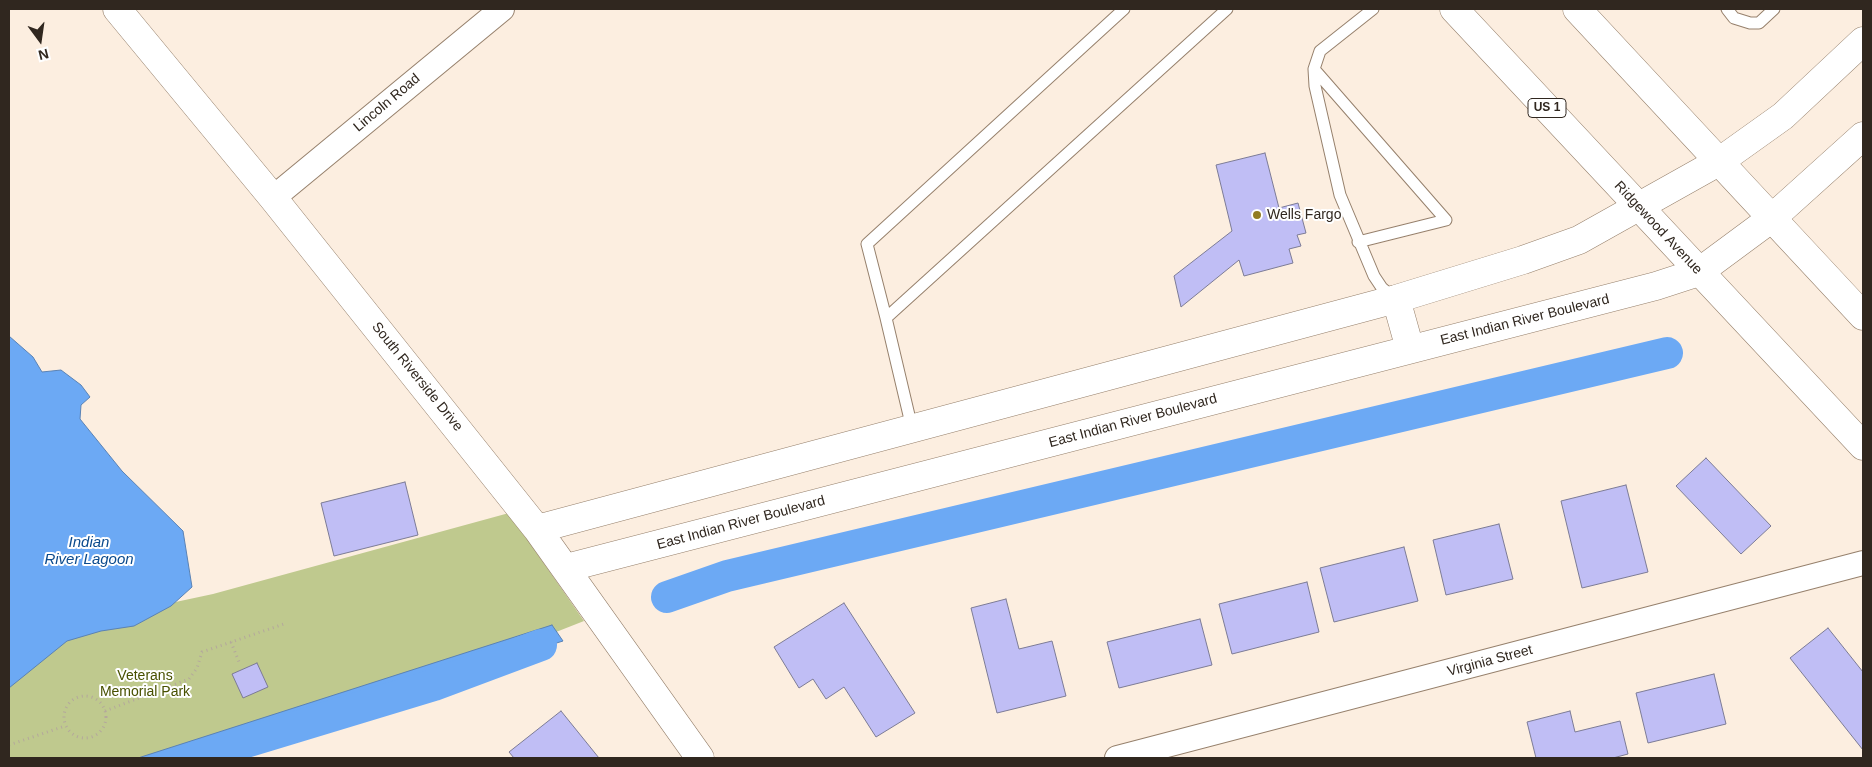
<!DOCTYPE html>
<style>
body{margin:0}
#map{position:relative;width:1872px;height:767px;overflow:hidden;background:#fceee0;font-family:Helvetica,sans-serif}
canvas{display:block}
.frame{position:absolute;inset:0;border:10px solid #30271f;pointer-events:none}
.north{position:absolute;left:15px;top:15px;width:50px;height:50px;-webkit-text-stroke:4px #fff;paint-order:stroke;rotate:166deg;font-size:14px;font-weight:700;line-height:20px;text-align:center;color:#30271f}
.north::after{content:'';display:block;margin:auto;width:18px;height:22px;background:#30271f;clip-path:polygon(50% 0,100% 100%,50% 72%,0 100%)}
</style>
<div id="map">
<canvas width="1872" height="767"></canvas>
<div class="frame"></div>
<div class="north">N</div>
</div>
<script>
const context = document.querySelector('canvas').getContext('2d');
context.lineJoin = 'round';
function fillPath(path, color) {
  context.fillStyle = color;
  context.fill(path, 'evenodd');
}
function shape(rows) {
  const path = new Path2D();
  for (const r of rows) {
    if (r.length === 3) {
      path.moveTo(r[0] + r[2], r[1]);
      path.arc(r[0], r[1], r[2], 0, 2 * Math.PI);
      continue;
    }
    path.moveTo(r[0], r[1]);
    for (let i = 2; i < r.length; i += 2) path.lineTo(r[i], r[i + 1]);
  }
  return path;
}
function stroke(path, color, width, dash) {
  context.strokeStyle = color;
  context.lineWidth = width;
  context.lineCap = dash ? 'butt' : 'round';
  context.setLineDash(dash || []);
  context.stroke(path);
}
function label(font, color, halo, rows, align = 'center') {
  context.font = font + ' Helvetica,sans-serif';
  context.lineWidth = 4;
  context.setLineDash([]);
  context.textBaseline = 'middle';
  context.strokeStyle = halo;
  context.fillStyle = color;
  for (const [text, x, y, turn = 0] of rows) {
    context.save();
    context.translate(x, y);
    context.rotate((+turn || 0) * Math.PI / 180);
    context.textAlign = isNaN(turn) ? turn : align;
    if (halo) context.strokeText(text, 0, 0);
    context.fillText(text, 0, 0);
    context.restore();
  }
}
fillPath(shape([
 [509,513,584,621,551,634,154,758,9,758,9,680,96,619,213,594]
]), '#bfc98e');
const water = shape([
 [9,336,33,357,42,372,61,370,81,385,90,397,81,405,80,419,122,471,183,531,192,587,171,606,134,626,101,631,67,641,9,688,9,336],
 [552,625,563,641,189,758,138,758,552,625]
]);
fillPath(water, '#6ca9f4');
stroke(water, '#5a82b4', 1);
stroke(shape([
 [667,597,727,576,1667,353],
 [193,758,434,685,541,645]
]), '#6ca9f4', 32);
const building = shape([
 [1265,153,1279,208,1298,203,1306,233,1297,235,1301,246,1289,249,1293,263,1244,276,1239,260,1181,307,1174,276,1232,231,1216,165,1265,153],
 [1706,458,1771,526,1741,554,1676,486,1706,458],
 [405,482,418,535,334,556,321,503,405,482],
 [1626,485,1648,572,1582,588,1561,501,1626,485],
 [1499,524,1513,579,1446,595,1433,540,1499,524],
 [1404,547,1418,601,1334,622,1320,568,1404,547],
 [1307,582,1319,632,1232,654,1219,604,1307,582],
 [1006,599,1019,649,1052,641,1066,696,997,713,971,608,1006,599],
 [844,603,915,713,876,737,844,687,826,699,813,679,799,688,774,647,844,603],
 [1200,619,1212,665,1119,688,1107,642,1200,619],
 [1828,628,1863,672,1863,750,1790,658,1828,628],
 [257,663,268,687,243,698,232,674,257,663],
 [1714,674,1726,724,1648,743,1636,693,1714,674],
 [561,711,599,758,514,758,509,752,561,711],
 [1570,711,1575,732,1620,721,1628,754,1613,758,1536,758,1527,722,1570,711]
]);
fillPath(building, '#c0bef5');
stroke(building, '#7c7b95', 1);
const lane = shape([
 [1373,9,1320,51,1314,69,1315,86,1340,195,1374,276,1382,288,1394,298],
 [1727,9,1734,18,1750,23,1759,23,1774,9],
 [1314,69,1446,220,1358,242],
 [886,318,867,244,1124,9],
 [912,428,886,318,1227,9]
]);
const street = shape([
 [273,198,502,9],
 [1117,758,1863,563]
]);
const secondary = shape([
 [117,9,273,198,537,529,700,758],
 [1396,299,1410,349],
 [537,529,1396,299,1523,260,1579,240,1720,161,1783,116,1863,41],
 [566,568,1656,286,1699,272,1772,218,1863,136]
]);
const primary = shape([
 [1454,9,1863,446],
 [1577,9,1863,316]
]);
stroke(lane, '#96806c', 13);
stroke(street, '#96806c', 26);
stroke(secondary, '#96806c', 29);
stroke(primary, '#96806c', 29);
stroke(shape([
 [231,642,239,662],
 [85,717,21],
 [105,711,189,679,197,668,202,652,284,624],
 [9,745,65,726]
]), '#b4a89c', 3, [1, 4]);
stroke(lane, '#fff', 11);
stroke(street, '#fff', 24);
stroke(secondary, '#fff', 28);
stroke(primary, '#fff', 28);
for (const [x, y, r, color] of [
 [1257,215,5,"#927c23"]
]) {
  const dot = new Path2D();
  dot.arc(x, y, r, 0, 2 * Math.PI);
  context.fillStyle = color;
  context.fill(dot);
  stroke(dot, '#fff', 2);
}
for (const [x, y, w] of [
 [1547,108,38]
]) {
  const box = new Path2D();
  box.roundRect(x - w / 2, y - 9.5, w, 19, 4);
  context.fillStyle = '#fff';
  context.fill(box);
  stroke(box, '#30271f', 1);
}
label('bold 12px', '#30271f', null, [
 ["US 1",1547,108]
]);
label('14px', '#30271f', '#fff', [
 ["Lincoln Road",387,103,-40],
 ["Ridgewood Avenue",1658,228,47],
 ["East Indian River Boulevard",1525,320,-14],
 ["South Riverside Drive",417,377,51],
 ["East Indian River Boulevard",1133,421,-15],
 ["East Indian River Boulevard",741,523,-15],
 ["Virginia Street",1490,661,-15]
]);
label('14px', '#30271f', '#fff', [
 ["Wells Fargo",1267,215]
], 'left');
label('14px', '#485000', '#fff', [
 ["Veterans",145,676],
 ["Memorial Park",145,692]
]);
label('italic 15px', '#0a4a8d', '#fff', [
 ["Indian",89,543],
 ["River Lagoon",89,560]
]);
</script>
